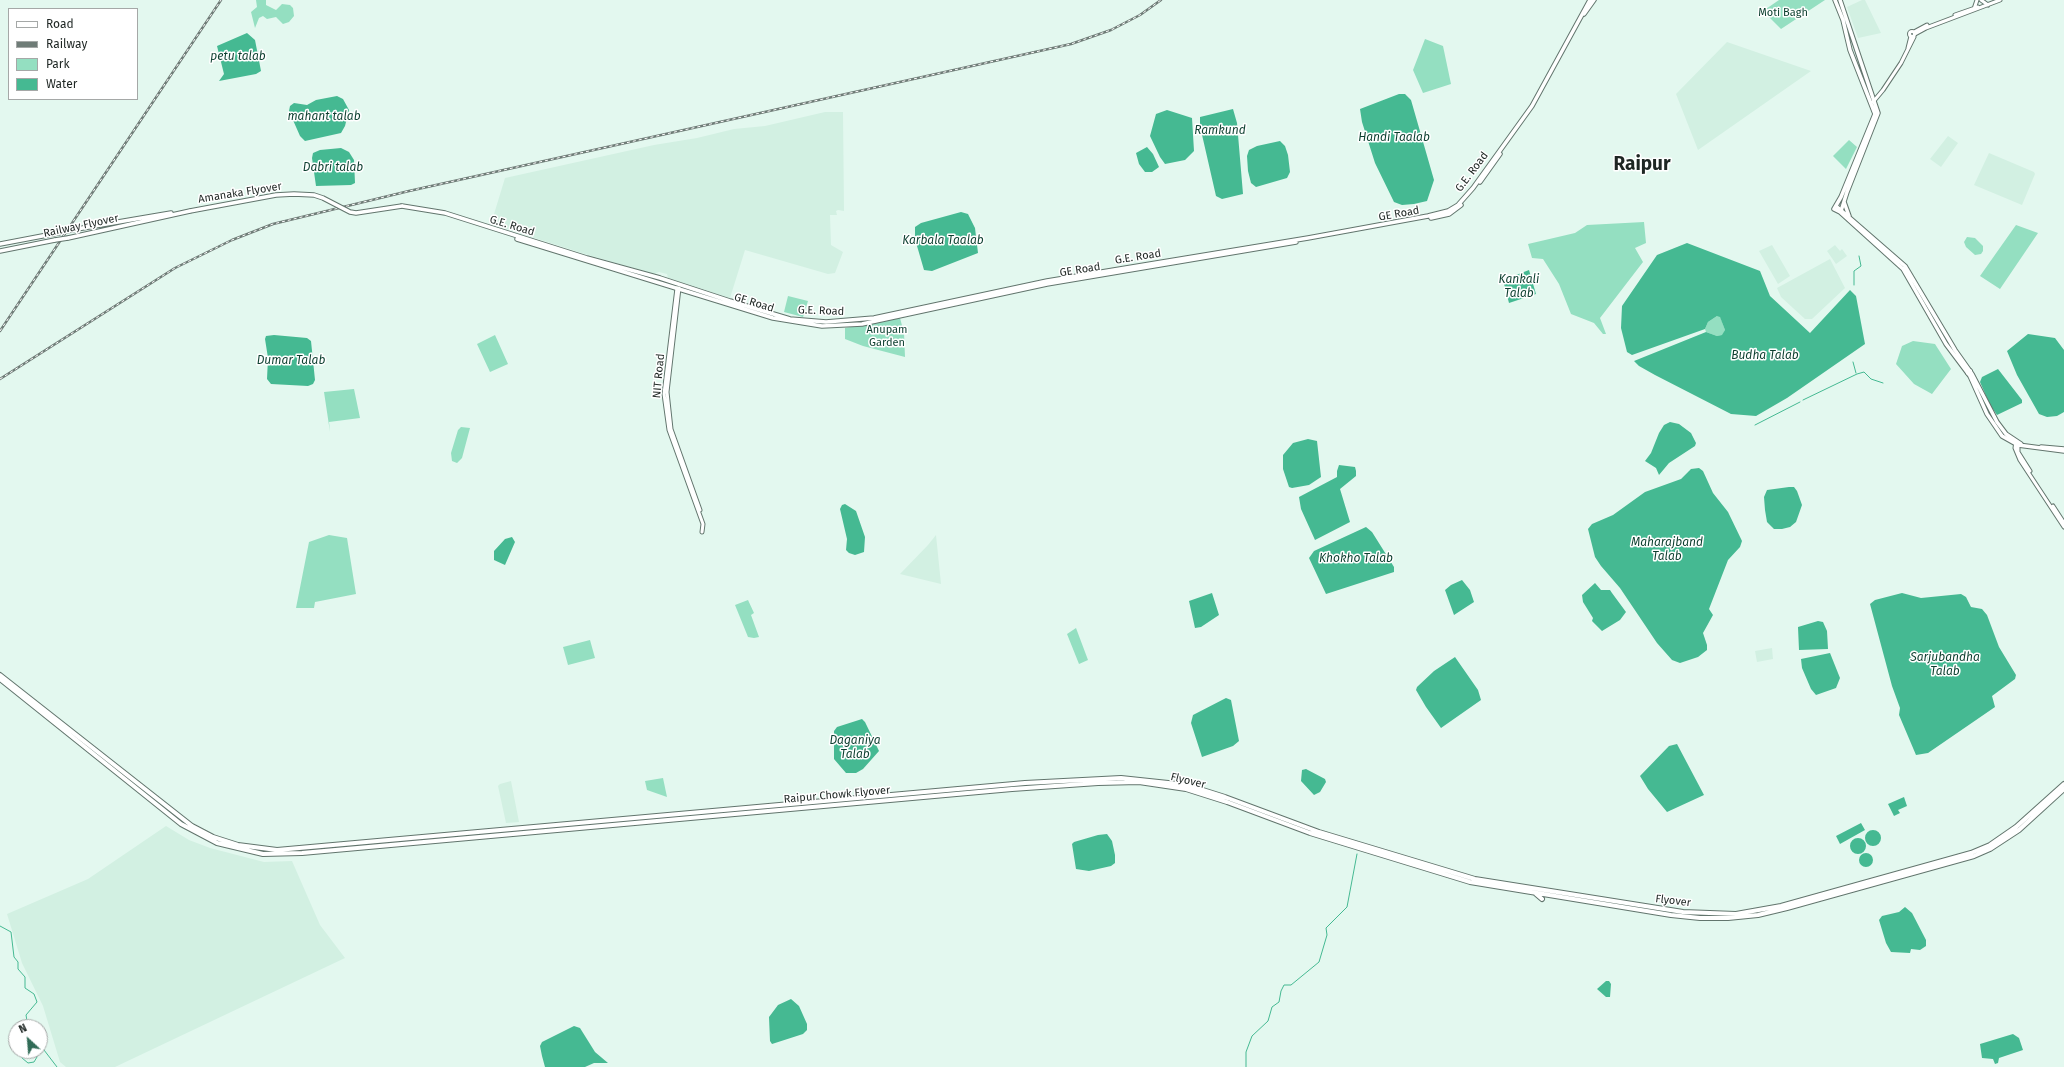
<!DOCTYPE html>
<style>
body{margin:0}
#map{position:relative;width:2064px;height:1067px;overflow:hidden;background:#e3f8ef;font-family:"Fira Sans",sans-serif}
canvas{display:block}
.legend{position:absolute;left:8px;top:8px;width:130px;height:92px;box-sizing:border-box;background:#fff;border:1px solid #a5a8a7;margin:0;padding:5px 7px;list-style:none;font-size:12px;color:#1e2623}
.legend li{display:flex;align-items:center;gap:8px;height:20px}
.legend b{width:20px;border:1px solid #a5a8a7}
.north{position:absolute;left:8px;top:1019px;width:40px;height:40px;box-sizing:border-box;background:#fff;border:1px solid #a5a8a7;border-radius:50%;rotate:334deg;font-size:11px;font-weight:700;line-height:16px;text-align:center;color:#1e2623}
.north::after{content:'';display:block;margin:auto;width:14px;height:18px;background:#306b56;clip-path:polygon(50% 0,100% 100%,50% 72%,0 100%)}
</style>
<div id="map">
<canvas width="2064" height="1067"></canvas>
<ul class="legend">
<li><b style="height:5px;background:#fff"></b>Road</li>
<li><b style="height:5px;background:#6f7c77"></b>Railway</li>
<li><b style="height:11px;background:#94dfc1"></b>Park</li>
<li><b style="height:11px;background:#45b992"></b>Water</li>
</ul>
<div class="north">N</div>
</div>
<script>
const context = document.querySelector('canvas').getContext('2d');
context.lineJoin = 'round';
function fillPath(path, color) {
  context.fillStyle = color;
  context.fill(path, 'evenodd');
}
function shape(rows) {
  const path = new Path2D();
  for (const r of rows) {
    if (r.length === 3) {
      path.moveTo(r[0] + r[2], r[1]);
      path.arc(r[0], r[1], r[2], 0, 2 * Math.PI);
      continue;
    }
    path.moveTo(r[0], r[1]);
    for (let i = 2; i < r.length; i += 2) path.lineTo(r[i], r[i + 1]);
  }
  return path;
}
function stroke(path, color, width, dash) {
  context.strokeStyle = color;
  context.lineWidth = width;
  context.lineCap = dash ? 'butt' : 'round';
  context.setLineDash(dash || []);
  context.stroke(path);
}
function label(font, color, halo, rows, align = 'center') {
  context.font = font + ' "Fira Sans",sans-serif';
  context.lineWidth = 3;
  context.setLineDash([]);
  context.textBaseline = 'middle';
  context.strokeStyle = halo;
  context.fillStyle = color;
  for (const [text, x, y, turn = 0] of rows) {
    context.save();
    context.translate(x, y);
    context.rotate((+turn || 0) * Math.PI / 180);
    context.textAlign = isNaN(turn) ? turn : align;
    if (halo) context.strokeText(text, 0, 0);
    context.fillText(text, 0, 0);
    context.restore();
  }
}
fillPath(shape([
 [1862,0,1865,0,1881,33,1858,38,1847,7],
 [1727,42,1811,71,1698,150,1676,94],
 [825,112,843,112,844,211,838,210,836,211,837,215,830,215,831,245,843,252,835,273,828,274,745,250,730,298,668,278,667,274,659,272,654,274,588,255,491,224,505,178,654,145,697,138,734,129,765,126],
 [1948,136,1958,143,1941,167,1930,159],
 [1989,153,2034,172,2035,174,2022,205,1974,185],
 [1772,245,1790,276,1778,284,1759,251],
 [1835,245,1840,251,1842,249,1847,256,1836,264,1827,251],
 [1830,259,1845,288,1812,319,1805,319,1781,297,1777,288],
 [936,535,941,584,900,574,928,545],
 [1772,648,1773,659,1757,662,1755,651],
 [511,781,519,822,506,823,498,786,500,784],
 [166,826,189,840,210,848,264,862,292,861,320,925,345,958,115,1067,66,1067,60,1062,43,1006,22,963,7,914,88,879]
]), '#d2f0e2');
fillPath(shape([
 [256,0,266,0,266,5,276,10,282,4,290,5,293,8,294,16,289,22,283,24,276,17,267,19,263,16,259,18,255,28,251,12,257,7],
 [1779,0,1825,0,1781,29,1763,11],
 [1425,39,1443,46,1451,84,1423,93,1413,70],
 [1849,140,1857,147,1846,169,1833,156],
 [1644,222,1646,243,1635,248,1643,262,1600,318,1606,334,1603,334,1594,323,1571,314,1559,284,1543,259,1532,258,1528,244,1575,233,1587,225],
 [2016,225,2038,233,2000,289,1980,276],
 [1967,237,1975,238,1983,246,1983,251,1981,254,1975,255,1966,247,1964,242],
 [788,296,808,301,803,317,784,312],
 [1717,316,1720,316,1725,330,1723,335,1717,336,1706,332,1705,329,1708,322],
 [900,318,904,333,905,357,863,346,845,339,845,328],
 [495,335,508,364,490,372,477,344],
 [1913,341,1935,344,1951,369,1932,394,1914,384,1896,364,1902,346],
 [354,389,360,418,329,422,330,432,324,392],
 [461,427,470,428,462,458,457,463,452,461,451,453,458,430],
 [329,535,347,538,356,594,315,602,314,608,296,608,309,542],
 [748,600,754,613,751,615,759,637,754,638,748,637,735,605],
 [1076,628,1088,660,1079,664,1067,634],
 [590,640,595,658,568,665,563,647],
 [663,778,667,797,647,790,645,781]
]), '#94dfc1');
fillPath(shape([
 [247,33,255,40,261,71,256,74,219,81,224,74,217,46],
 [1399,94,1405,94,1411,100,1434,180,1427,201,1414,204,1402,205,1394,202,1375,163,1362,122,1360,109],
 [337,96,343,99,349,110,345,126,341,133,305,141,300,136,289,111,290,106,294,103,307,105,316,100],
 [1233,109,1237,123,1243,194,1222,199,1216,196,1200,126,1200,117],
 [1167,110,1192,118,1194,151,1185,160,1165,164,1160,157,1150,136,1156,114],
 [1280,141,1285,146,1288,155,1290,172,1287,178,1256,187,1251,183,1248,171,1247,156,1249,150,1257,146],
 [1147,147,1153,154,1159,167,1152,172,1145,172,1139,164,1136,153],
 [341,148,349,152,354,160,355,183,351,185,316,186,312,158,313,153,320,150],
 [961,212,968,214,975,228,978,253,932,271,924,270,915,239,915,227,921,223],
 [1687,243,1760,271,1770,296,1810,333,1850,290,1856,296,1865,344,1787,398,1756,416,1731,414,1655,375,1639,366,1634,361,1706,332,1717,336,1722,335,1725,330,1720,317,1717,316,1708,322,1705,329,1632,355,1627,352,1621,328,1622,306,1657,255],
 [1529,270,1536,294,1509,303,1503,280],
 [2028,334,2055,338,2064,350,2064,412,2057,416,2047,417,2039,414,2017,375,2007,351],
 [274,335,307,338,311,341,315,380,313,384,308,386,271,384,267,379,268,358,265,339,266,336],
 [1998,369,2022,400,2022,403,1997,415,1990,405,1980,382,1982,377],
 [1670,422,1679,424,1691,433,1696,443,1695,446,1669,463,1659,475,1656,468,1645,461,1651,453,1659,433,1664,425],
 [1308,439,1317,441,1321,477,1309,485,1292,488,1289,487,1283,469,1283,455,1293,443],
 [1339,465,1355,467,1356,471,1356,476,1340,489,1350,522,1315,540,1301,509,1299,497,1337,477,1337,471],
 [1699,468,1703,471,1713,493,1728,512,1742,541,1740,547,1728,560,1709,609,1713,615,1703,633,1707,645,1707,650,1698,657,1680,663,1672,660,1657,643,1620,588,1601,566,1595,557,1588,529,1592,524,1613,515,1645,492,1681,479,1691,469],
 [1789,487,1794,487,1797,491,1802,505,1796,522,1790,527,1782,529,1774,529,1767,522,1765,510,1764,497,1767,490],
 [845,504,856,511,865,537,864,552,855,555,849,553,846,550,847,539,840,509,842,505],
 [1366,527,1372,532,1394,567,1394,572,1326,594,1309,558,1314,551],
 [512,537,515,542,505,565,494,560,494,551,505,539],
 [1462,580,1470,590,1474,602,1454,615,1445,590,1451,585],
 [1595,583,1601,590,1610,590,1612,593,1626,612,1620,620,1602,631,1592,621,1593,618,1583,602,1582,595],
 [1212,593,1219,615,1201,627,1195,628,1189,601],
 [1902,593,1921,598,1961,594,1966,597,1971,607,1982,609,1987,615,1999,647,2016,675,2015,679,1992,696,1995,707,1928,753,1916,755,1899,715,1900,708,1892,686,1870,604,1875,600],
 [1818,621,1823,622,1827,631,1828,649,1799,650,1798,627],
 [1830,653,1840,678,1836,688,1816,695,1811,689,1802,668,1801,659],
 [1455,657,1478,690,1481,700,1441,728,1426,707,1416,690,1417,687,1434,671],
 [1226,698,1231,700,1239,741,1233,746,1202,757,1191,723,1193,715],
 [862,719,865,722,879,751,863,769,856,773,846,773,834,759,834,731,837,727],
 [1677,744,1704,795,1667,812,1648,789,1640,776,1669,746],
 [1306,769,1325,779,1326,782,1320,792,1314,795,1301,781,1302,770],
 [1904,797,1907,806,1898,810,1900,813,1894,816,1888,804],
 [1861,823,1865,830,1840,844,1836,836],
 [1873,838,8],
 [1107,834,1112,841,1115,855,1115,863,1111,866,1089,871,1076,869,1072,844,1074,842,1098,835],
 [1858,846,8],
 [1866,860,7],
 [1905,907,1912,913,1926,940,1926,946,1920,950,1911,949,1910,953,1891,952,1886,943,1879,920,1882,916,1899,912],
 [1606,981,1609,981,1611,984,1610,997,1606,997,1597,989],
 [791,999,799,1006,807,1024,807,1030,803,1034,772,1044,770,1041,769,1017,778,1005],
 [574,1026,580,1028,595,1052,608,1063,594,1063,585,1067,545,1067,542,1056,540,1046,542,1042],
 [2013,1034,2019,1038,2023,1050,1999,1058,1998,1063,1995,1064,1993,1059,1982,1058,1980,1044]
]), '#45b992');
stroke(shape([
 [1854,285,1854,271,1861,266,1859,256],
 [1853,362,1856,373],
 [1803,400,1857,374,1864,372,1871,379,1883,383],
 [1755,425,1800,402],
 [0,926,11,932,14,957,18,962,18,969,25,977,25,988,34,994,37,1002,26,1015,28,1027],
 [40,1042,42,1043,44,1050,57,1067],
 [21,1051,22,1058,28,1063,34,1062,37,1057,36,1051],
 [1246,1067,1246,1052,1252,1036,1268,1021,1272,1007,1279,1002,1281,991,1284,985,1291,985,1319,962,1327,935,1326,928,1347,907,1357,854]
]), '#45b992', 1);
const secondary = shape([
 [1981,0,1988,5],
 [1974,9,1977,0],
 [1955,15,1978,7],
 [1912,34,2.5],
 [1914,32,1927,25],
 [1915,34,1926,28,2000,0],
 [1908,48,1911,36],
 [1873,102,1883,90,1901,63,1914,37],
 [677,288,664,394,669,430,703,524,702,532],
 [679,288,667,392,671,429,700,510],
 [2016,441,2015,448,2020,460,2064,527],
 [2018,444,2018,452,2030,471],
 [2053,506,2064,523]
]);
const primary = shape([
 [1835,0,1843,20,1850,50,1875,114,1841,197,1834,209,1840,212,1903,269,1946,344,1970,376,1987,414,2002,436,2018,445,2064,451],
 [1840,0,1878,113,1847,192,1841,211],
 [1584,14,1594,0],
 [1480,182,1500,154],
 [1844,202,1849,216],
 [402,206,445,213,587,258,660,278,730,301,790,319,826,322,874,318,1047,281,1308,238,1428,216,1448,211,1458,205,1473,188,1532,106,1590,0],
 [1836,206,1905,266,1955,350,1972,374,1997,422,2006,434,2021,444],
 [1431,218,1449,214,1461,205],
 [71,230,171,213],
 [68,238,190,211],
 [517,239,773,318,822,326,862,324,1047,284,1296,242],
 [0,244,58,233],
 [0,251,55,240],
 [2041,447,2064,449]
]);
const trunk = shape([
 [1968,373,1970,371],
 [0,675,192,826,213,837,238,845,277,850,1025,783,1121,778,1187,785,1225,797,1319,832,1475,879,1683,912,1736,914,1781,906,1971,853,1990,845,2016,827,2064,784],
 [0,679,181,824,217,843,263,854,302,853,1012,789,1098,783,1139,782,1186,789,1227,802,1310,833,1470,882,1671,915,1700,918,1728,918,1758,915,1787,908,1974,856,1990,849,2019,830,2064,789],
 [1535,893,1542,899]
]);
stroke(secondary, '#62756d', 5);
stroke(primary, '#62756d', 5.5);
stroke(trunk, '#62756d', 6);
stroke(secondary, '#fff', 3);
stroke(primary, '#fff', 3.5);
stroke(trunk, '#fff', 4);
const rail = shape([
 [0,331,221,0],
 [0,379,175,268,232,240,273,224,409,191,1071,44,1111,30,1140,15,1161,0]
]);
stroke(rail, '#6f7c77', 2.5);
stroke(rail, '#fff', 1, [3]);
const primaryBridge = shape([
 [190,211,276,195,294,194,314,195,323,198,350,212,356,213,402,206],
 [58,233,71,230],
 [55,240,68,238]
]);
stroke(primaryBridge, '#62756d', 5.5, []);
stroke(primaryBridge, '#fff', 3.5);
label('11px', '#0a3d2d', '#fff', [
 ["Moti Bagh",1783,13],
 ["Anupam",887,330],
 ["Garden",887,343]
]);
label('11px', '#1e2623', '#fff', [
 ["G.E. Road",1472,172,-53],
 ["Amanaka Flyover",240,193,-9],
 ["GE Road",1399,214,-10],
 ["Railway Flyover",81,226,-12],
 ["G.E. Road",512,226,17],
 ["G.E. Road",1138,257,-9],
 ["GE Road",1080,270,-9],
 ["GE Road",754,303,17],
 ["G.E. Road",821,311,2],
 ["NIT Road",659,376,-85],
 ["Flyover",1188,781,14],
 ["Raipur Chowk Flyover",837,795,-5],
 ["Flyover",1673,901,7]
]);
label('italic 12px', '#0c3f2f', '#fff', [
 ["petu talab",238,57],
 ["mahant talab",324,117],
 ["Ramkund",1220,131],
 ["Handi Taalab",1394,138],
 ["Dabri talab",333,168],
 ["Karbala Taalab",943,241],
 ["Kankali",1519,280],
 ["Talab",1519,294],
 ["Budha Talab",1765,356],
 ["Dumar Talab",291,361],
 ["Maharajband",1667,543],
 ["Talab",1667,557],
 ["Khokho Talab",1356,559],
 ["Sarjubandha",1945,658],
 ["Talab",1945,672],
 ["Daganiya",855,741],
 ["Talab",855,755]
]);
label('bold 19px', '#1e2623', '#fff', [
 ["Raipur",1642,165]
]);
</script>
